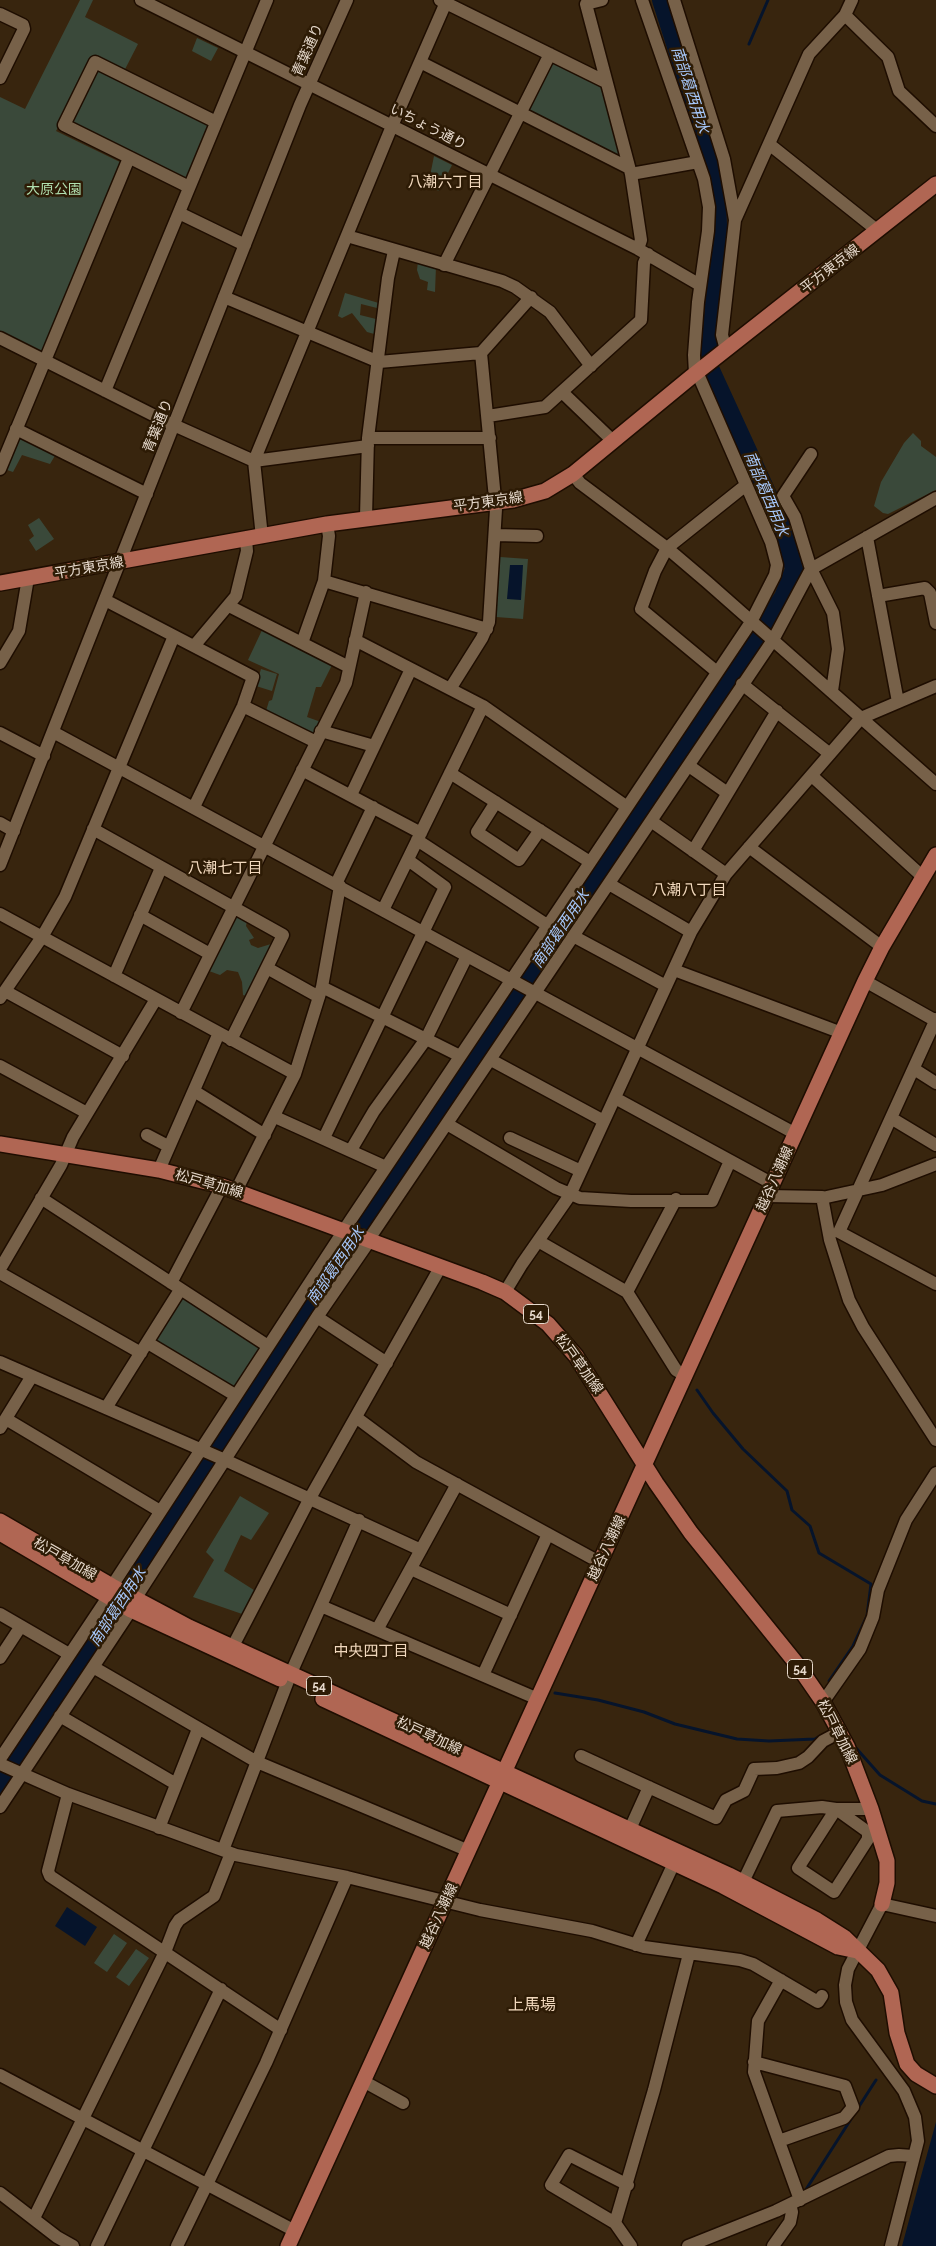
<!DOCTYPE html>
<meta charset="utf-8">
<style>
body{margin:0}
canvas{display:block;background:#38250e}
</style>
<canvas width="936" height="2246"></canvas>
<script>
const context = document.querySelector('canvas').getContext('2d');
context.lineJoin = 'round';
function fillPath(path, color) {
  context.fillStyle = color;
  context.fill(path, 'evenodd');
}
function shape(rows) {
  const path = new Path2D();
  for (const r of rows) {
    path.moveTo(r[0], r[1]);
    for (let i = 2; i < r.length; i += 2) path.lineTo(r[i], r[i + 1]);
  }
  return path;
}
function stroke(path, color, width, dash) {
  context.strokeStyle = color;
  context.lineWidth = width;
  context.lineCap = dash ? 'butt' : 'round';
  context.setLineDash(dash || []);
  context.stroke(path);
}
function label(font, color, halo, rows, align = 'center') {
  context.font = font + ' Raleway,"Noto Sans JP",sans-serif';
  context.lineWidth = 5;
  context.setLineDash([]);
  context.textBaseline = 'middle';
  context.strokeStyle = halo;
  context.fillStyle = color;
  for (const [text, x, y, turn = 0] of rows) {
    context.save();
    context.translate(x, y);
    context.rotate((+turn || 0) * Math.PI / 180);
    context.textAlign = isNaN(turn) ? turn : align;
    if (halo) context.strokeText(text, 0, 0);
    context.fillText(text, 0, 0);
    context.restore();
  }
}
fillPath(shape([
 [80,0,93,0,85,17,138,44,120,79,210,125,187,182,62,120,56,131,122,163,44,351,39,353,0,333,0,97,25,109],
 [197,38,218,48,211,61,192,51],
 [554,61,604,86,621,153,618,157,529,113,527,108,549,63],
 [434,156,452,165,439,191,428,186],
 [418,261,436,266,435,292,427,290,428,282,420,279,417,270],
 [345,293,382,304,381,309,361,304,360,315,380,320,378,335,367,332,352,313,342,318,338,316],
 [913,433,921,441,921,446,936,457,936,490,888,514,883,513,874,506,881,482,904,443],
 [21,436,56,454,50,464,22,455,13,472,7,470],
 [39,518,54,539,36,551,29,540,34,536,28,525],
 [500,557,528,559,523,619,496,617],
 [263,628,333,663,321,687,316,687,307,717,321,722,314,736,266,711,269,701,272,700,279,674,248,660],
 [261,669,277,674,272,691,256,686],
 [237,916,247,921,246,926,254,938,249,940,251,945,258,948,271,944,270,950,250,993,246,996,243,995,242,982,238,972,227,970,220,975,209,971],
 [181,1296,259,1345,259,1350,235,1387,230,1387,154,1342],
 [240,1496,269,1513,251,1540,241,1535,224,1571,257,1592,245,1615,193,1597,214,1560,206,1552],
 [114,1934,127,1943,107,1972,94,1963],
 [136,1949,149,1958,129,1986,116,1977]
]), '#3a493a');
fillPath(shape([
 [510,565,523,565,521,600,507,599],
 [67,1907,97,1927,85,1946,55,1926],
 [936,2122,936,2246,902,2246,918,2187]
]), '#06142b');
stroke(shape([
 [749,44,768,0],
 [697,1390,713,1413,743,1449,787,1491,792,1510,810,1526,819,1553,871,1584,867,1616,853,1646,829,1681],
 [555,1693,598,1700,644,1712,675,1724,737,1739,769,1741,815,1739,820,1736],
 [856,1748,880,1775,922,1801,936,1804],
 [858,2108,876,2080],
 [805,2191,853,2116]
]), '#06142b', 3);
stroke(shape([
 [0,1786,164,1536,265,1372,783,597,794,569,782,525,710,368,710,347,719,252,716,172,661,0]
]), '#06142b', 18);
const minor = shape([
 [141,0,638,249,700,285],
 [440,0,606,82],
 [602,0,586,4,631,174,641,240,638,249],
 [642,0,704,179,709,207,708,231,698,302,694,355,695,374],
 [674,0,724,159,735,220,722,335,726,350],
 [0,14,23,25,24,29,0,78],
 [845,15,888,57,899,91,936,126],
 [420,62,629,168],
 [769,144,878,231],
 [631,174,698,162],
 [189,187,64,125,95,62,216,122],
 [179,213,245,245],
 [735,220,809,54,845,15,852,0],
 [347,236,502,281,515,287,550,312,591,366],
 [444,265,550,54],
 [224,297,379,362,481,353],
 [0,338,167,422,254,461,368,446],
 [105,391,267,0],
 [562,392,613,441],
 [488,416,545,407,641,320,644,263,648,254],
 [16,429,147,494],
 [368,438,490,438],
 [811,454,783,496,795,517,811,569,833,613,838,649,832,691],
 [0,469,129,158],
 [573,474,580,483,667,548,707,582,936,784],
 [366,517,368,438,388,278,394,251],
 [327,524,329,536,324,581,487,629],
 [495,535,537,536],
 [262,537,254,461,392,126,447,0],
 [867,537,898,702],
 [878,596,925,588,930,593,936,623],
 [105,600,253,677,243,706,194,807],
 [229,606,349,667],
 [355,640,483,706,627,807],
 [302,643,324,581],
 [194,646,236,596,247,551,246,540],
 [0,663,19,631,28,578],
 [717,672,641,609,655,571,667,548,746,485],
 [742,684,830,754],
 [450,689,482,638,489,622,496,509,481,353,531,297],
 [243,706,316,742],
 [321,731,374,746],
 [53,732,796,1134],
 [0,733,44,756],
 [689,766,726,792],
 [302,770,421,833],
 [450,773,590,862],
 [812,776,923,877],
 [351,795,411,669],
 [496,802,477,832,519,860,540,830],
 [651,821,726,874],
 [0,823,14,831],
 [93,829,283,935,231,1040],
 [417,840,547,925],
 [749,847,882,947],
 [693,851,777,711],
 [0,865,300,105,347,0],
 [336,884,373,807],
 [609,884,691,932],
 [383,910,483,706],
 [0,914,295,1074],
 [140,915,210,954],
 [573,936,666,986],
 [267,968,319,997],
 [674,970,842,1033],
 [114,976,161,868],
 [865,981,936,1021],
 [322,987,460,1056],
 [5,991,123,1056],
 [0,998,42,937,65,897,174,636],
 [181,1013,346,683,366,592],
 [936,1019,839,1232,936,1284],
 [491,1060,604,1121],
 [0,1066,87,1113],
 [914,1069,936,1083],
 [194,1091,265,1135],
 [615,1098,773,1184],
 [275,1117,386,1167],
 [891,1118,936,1145],
 [447,1124,556,1188,580,1198,631,1201,712,1201,730,1161],
 [147,1135,168,1146],
 [324,1138,445,887,408,860],
 [510,1138,581,1171],
 [351,1150,374,1111,426,1039,467,956],
 [159,1170,219,1033],
 [236,1191,295,1074,322,987,340,886],
 [768,1196,822,1197,830,1240,849,1300,863,1327,936,1440],
 [41,1198,268,1346],
 [822,1198,882,1185,936,1164],
 [369,1239,773,640,811,569,936,498],
 [538,1241,627,1292,676,1370,686,1376],
 [0,1269,61,1165,73,1137,156,999],
 [0,1273,141,1353],
 [171,1283,222,1186],
 [505,1292,522,1264,570,1195,691,932,726,874,861,718,936,686],
 [627,1292,676,1199],
 [317,1317,387,1363],
 [148,1343,235,1395],
 [0,1362,225,1460,421,1550],
 [106,1408,180,1290],
 [357,1418,416,1462,601,1563],
 [6,1419,160,1511],
 [0,1428,32,1376],
 [411,1569,511,1615],
 [112,1586,350,1221,751,622,775,575,777,565,771,542,697,372],
 [135,1599,317,1317,370,1240],
 [321,1606,538,1699],
 [0,1614,69,1654],
 [377,1630,457,1484],
 [233,1646,310,1498,441,1266],
 [0,1658,21,1626],
 [93,1667,257,1762,469,1851],
 [483,1675,548,1534],
 [823,1702,860,1649,873,1617,878,1590,906,1520,936,1473],
 [60,1716,176,1784],
 [581,1756,716,1818,726,1800,744,1791,754,1769,777,1768,799,1763,808,1757,823,1741,840,1732],
 [0,1759,108,1597],
 [0,1764,68,1794,236,1855,347,1877,480,1910,592,1931,644,1947,740,1960,753,1964,818,2002,822,1996],
 [68,1794,48,1871,50,1876,281,2030],
 [0,1807,131,1610],
 [159,1828,198,1729],
 [630,1829,649,1787],
 [223,1850,291,1673,359,1520],
 [743,1882,777,1811,822,1807,836,1809,868,1832,868,1839,834,1892,798,1868,836,1809,871,1809],
 [636,1945,674,1863],
 [781,1980,758,2021,754,2072,800,2200],
 [754,2062,845,2086,853,2107,844,2118,779,2141],
 [0,2075,295,2231],
 [363,2081,403,2103],
 [0,2193,57,2237,73,2246],
 [34,2218,165,1952,175,1926,179,1920,214,1896,231,1853],
 [615,2223,551,2185,569,2155,628,2185],
 [97,2246,221,1989],
 [177,2246,266,2063,347,1877],
 [631,2246,615,2223,654,2090,689,1954],
 [688,2246,776,2211,889,2156,899,2155,913,2156],
 [773,2246,790,2222,792,2212,790,2204],
 [891,2246,918,2141,915,2117,904,2091,852,2020,846,2002,845,1985,848,1969,882,1904,936,1916]
]);
const major = shape([
 [0,583,327,524,513,500,545,491,573,474,691,377,936,184],
 [0,1144,159,1170,222,1186,482,1282,505,1292,548,1324,576,1356,656,1483,691,1533,796,1663,823,1702,847,1746,871,1809,887,1861,887,1883,882,1904],
 [0,1521,112,1586,189,1627,729,1875,817,1920,844,1937,878,1970,891,1993,897,2033,907,2064,916,2074,936,2086],
 [0,1533,131,1610,280,1679],
 [323,1699,723,1886,838,1947,857,1951],
 [288,2246,865,981,882,947,936,855]
]);
stroke(minor, '#1e0d00', 15);
stroke(major, '#1e0d00', 18);
stroke(minor, '#776149', 12);
stroke(major, '#b06653', 15);
for (const [x, y, w] of [
 [536,1314,25],
 [800,1669,25],
 [319,1686,25]
]) {
  const box = new Path2D();
  box.roundRect(x - w / 2, y - 9.5, w, 19, 4);
  context.fillStyle = '#2d1b05';
  context.fill(box);
  stroke(box, '#e6d9cc', 1);
}
label('bold 12px', '#e6d9cc', null, [
 ["54",536,1314],
 ["54",800,1669],
 ["54",319,1686]
]);
label('14px', '#e6d9cc', '#2d1b05', [
 ["青葉通り",308,50,-66],
 ["いちょう通り",428,127,27],
 ["平方東京線",830,269,-38],
 ["青葉通り",158,426,-68],
 ["平方東京線",488,502,-8],
 ["平方東京線",89,568,-10],
 ["越谷八潮線",775,1179,-66],
 ["松戸草加線",209,1184,16],
 ["松戸草加線",579,1364,54],
 ["越谷八潮線",607,1548,-65],
 ["松戸草加線",65,1559,30],
 ["松戸草加線",837,1732,63],
 ["松戸草加線",429,1736,25],
 ["越谷八潮線",439,1916,-65]
]);
label('14px', '#b0dfb0', '#2d1b05', [
 ["大原公園",54,190]
]);
label('italic 15px', '#a6c7fa', '#2d1b05', [
 ["南部葛西用水",690,90,72],
 ["南部葛西用水",766,494,67],
 ["南部葛西用水",561,929,-56],
 ["南部葛西用水",336,1266,-56],
 ["南部葛西用水",118,1607,-57]
]);
label('15px', '#f1d8bd', '#2d1b05', [
 ["八潮六丁目",445,182],
 ["八潮七丁目",225,868],
 ["八潮八丁目",689,890],
 ["中央四丁目",371,1651]
]);
label('16px', '#f1d8bd', '#2d1b05', [
 ["上馬場",532,2005]
]);
</script>
